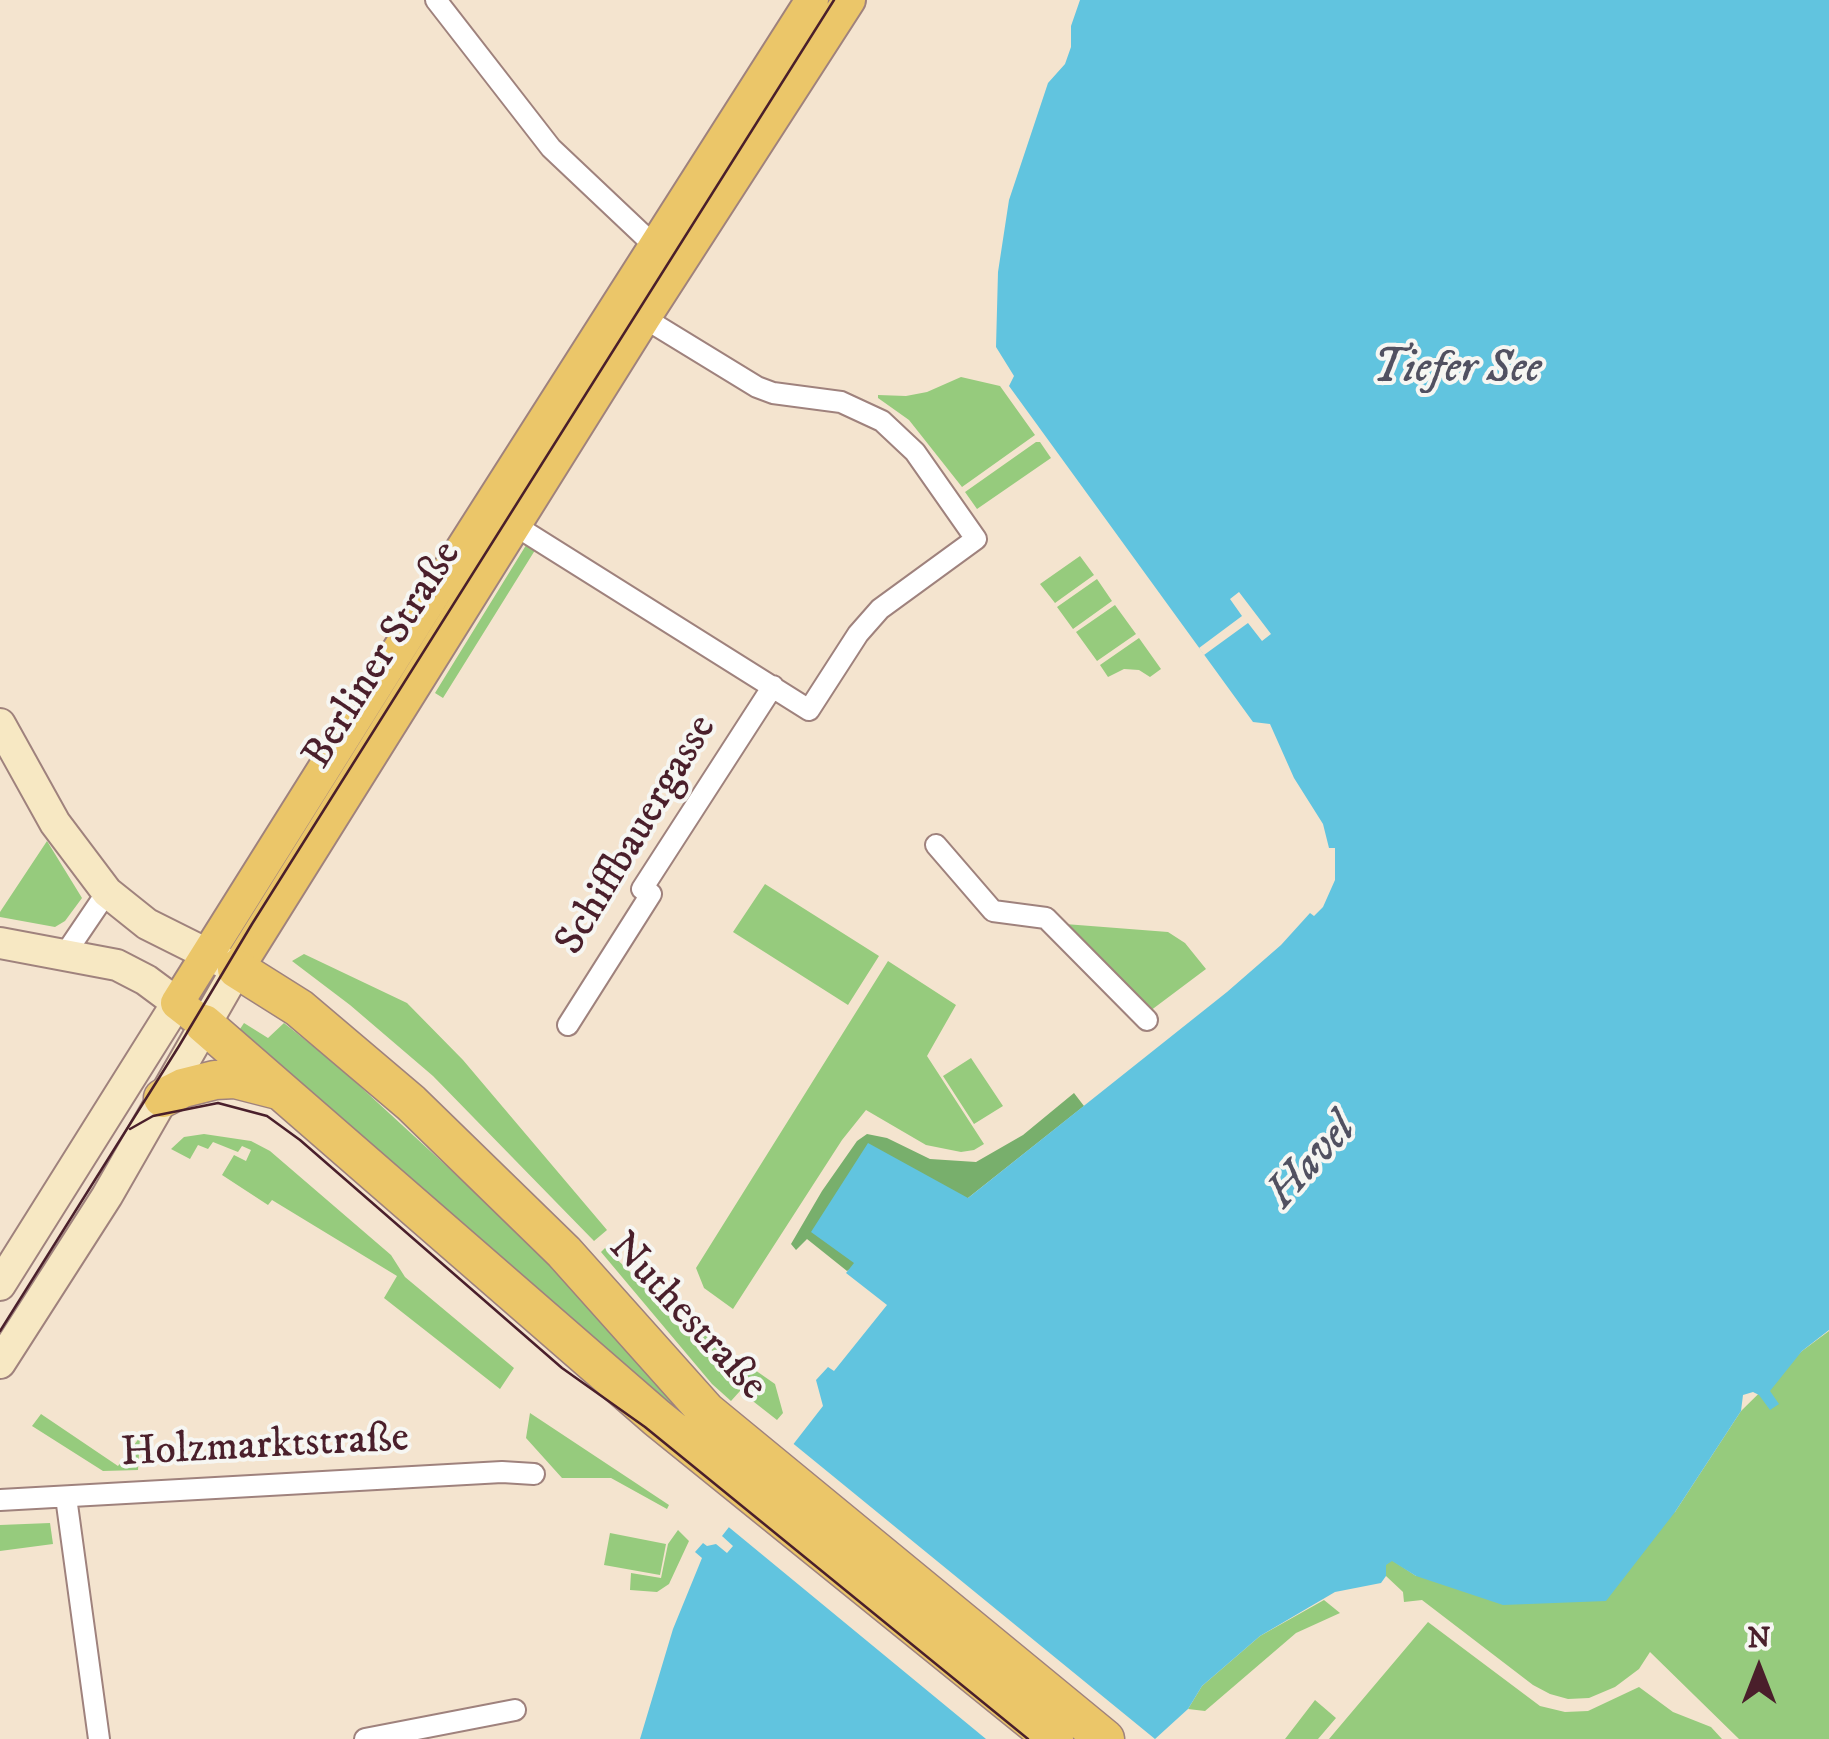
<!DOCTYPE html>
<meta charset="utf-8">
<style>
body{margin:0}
#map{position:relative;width:1829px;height:1739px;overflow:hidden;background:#f4e4cf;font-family:"IM FELL DW Pica",serif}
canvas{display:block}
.north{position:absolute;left:1709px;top:1619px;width:100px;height:100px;-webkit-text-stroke:8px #f6f6f2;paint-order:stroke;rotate:0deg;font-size:28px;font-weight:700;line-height:40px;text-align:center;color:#4a1f2b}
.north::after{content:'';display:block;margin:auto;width:35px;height:45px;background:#4a1f2b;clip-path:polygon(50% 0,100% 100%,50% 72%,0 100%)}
</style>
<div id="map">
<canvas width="1829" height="1739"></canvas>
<div class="north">N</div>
</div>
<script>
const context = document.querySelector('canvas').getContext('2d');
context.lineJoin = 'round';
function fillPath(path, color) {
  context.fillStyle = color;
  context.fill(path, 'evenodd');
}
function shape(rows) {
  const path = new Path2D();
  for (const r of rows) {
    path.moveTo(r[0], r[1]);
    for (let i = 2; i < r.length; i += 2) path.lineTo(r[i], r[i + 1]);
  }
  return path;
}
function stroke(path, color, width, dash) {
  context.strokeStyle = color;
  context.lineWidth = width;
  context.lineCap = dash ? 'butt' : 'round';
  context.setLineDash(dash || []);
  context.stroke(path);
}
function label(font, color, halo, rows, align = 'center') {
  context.font = font + ' "IM FELL DW Pica",serif';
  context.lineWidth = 8;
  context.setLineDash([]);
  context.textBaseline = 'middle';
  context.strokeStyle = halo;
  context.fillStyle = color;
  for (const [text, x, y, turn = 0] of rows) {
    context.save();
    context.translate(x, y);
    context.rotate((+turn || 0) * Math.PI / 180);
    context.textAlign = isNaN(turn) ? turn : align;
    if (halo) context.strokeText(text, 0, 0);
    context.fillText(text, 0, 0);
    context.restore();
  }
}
fillPath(shape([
 [961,377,1000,386,1035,435,962,487,909,420,878,398,878,395,906,396,927,392],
 [1036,442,1040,442,1051,458,977,509,965,492],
 [528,542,537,547,443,698,435,693],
 [1080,556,1094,575,1055,603,1040,584],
 [1097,579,1112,601,1073,629,1057,607],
 [1115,605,1136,634,1097,661,1076,632],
 [1139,638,1161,669,1150,677,1139,670,1124,669,1108,677,1100,665],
 [47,841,82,898,65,921,55,927,0,917,0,912],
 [765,884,879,956,848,1005,733,932],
 [1065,924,1168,932,1185,943,1206,969,1150,1011],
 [304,954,407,1003,463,1060,607,1230,594,1241,433,1076,350,1005,292,961],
 [888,961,956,1005,927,1056,984,1144,974,1150,961,1152,926,1145,866,1110,842,1140,733,1309,704,1288,696,1268],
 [244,1023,268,1038,284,1023,339,1067,553,1264,739,1460,621,1367,333,1111,255,1046,238,1032],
 [971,1058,1003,1106,974,1124,943,1076],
 [204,1134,251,1141,270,1151,391,1255,405,1277,514,1368,500,1389,384,1298,397,1276,272,1200,268,1205,222,1175,234,1155,246,1161,251,1150,242,1146,238,1152,213,1142,208,1149,198,1145,190,1159,171,1149,184,1137],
 [605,1248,672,1312,775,1384,783,1413,777,1420,740,1391,731,1401,712,1384,601,1252],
 [1829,1331,1829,1739,1739,1739,1650,1652,1639,1669,1615,1687,1589,1698,1568,1699,1550,1694,1533,1685,1422,1600,1404,1602,1403,1592,1386,1576,1385,1565,1392,1560,1416,1576,1675,1512,1741,1411,1802,1351],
 [530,1413,669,1505,667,1509,611,1478,562,1478,526,1438],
 [41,1414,118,1466,140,1437,138,1470,103,1471,32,1426],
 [50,1523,53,1544,0,1551,0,1525],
 [678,1530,689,1541,669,1584,657,1592,630,1590,631,1573,661,1578,668,1544],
 [610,1533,666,1544,660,1575,604,1565],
 [1324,1600,1340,1613,1296,1633,1205,1711,1188,1709,1202,1686,1260,1636],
 [1428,1622,1540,1706,1565,1712,1588,1711,1639,1687,1673,1712,1711,1727,1722,1739,1329,1739],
 [1315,1700,1336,1718,1318,1739,1285,1739]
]), '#96cb7d');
fillPath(shape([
 [1074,1093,1084,1106,968,1198,847,1271,807,1239,796,1250,791,1244,822,1191,857,1141,867,1134,887,1138,930,1159,976,1162,1023,1135]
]), '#78af6c');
fillPath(shape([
 [1080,0,1829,0,1829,1330,1802,1351,1770,1391,1779,1404,1770,1410,1759,1395,1753,1392,1743,1395,1741,1411,1675,1512,1606,1601,1503,1605,1416,1576,1392,1561,1386,1565,1386,1576,1381,1583,1335,1592,1260,1636,1202,1686,1188,1709,1155,1739,640,1739,673,1629,702,1558,695,1552,703,1543,707,1546,716,1544,727,1553,733,1546,722,1536,823,1406,816,1380,828,1367,834,1371,887,1305,846,1273,854,1263,811,1232,868,1143,968,1198,1227,992,1281,945,1310,913,1314,916,1323,907,1335,880,1335,848,1329,848,1323,824,1294,778,1270,724,1253,722,1009,386,1014,376,996,347,998,272,1009,200,1048,83,1065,64,1071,47,1071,26]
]), '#61c4df');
fillPath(shape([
 [1239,592,1271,634,1262,641,1248,623,1204,655,1199,648,1242,616,1230,599],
 [790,1441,1155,1739,986,1739,725,1524]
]), '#f4e4cf');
const street = shape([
 [436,0,551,148,660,251],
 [516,526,809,710,858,634,880,609,976,539,915,452,882,421,841,402,773,393,757,387,636,313],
 [936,845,993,911,1046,918,1147,1020],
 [65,954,107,892],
 [568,1025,651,894,642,889,773,686],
 [66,1497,99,1739],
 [0,1500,502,1472,534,1474],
 [365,1739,515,1710]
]);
const secondary = shape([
 [0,724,55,823,107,892,147,924,237,969,107,1196,0,1363],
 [0,943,117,965,146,980,177,1003,0,1285]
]);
const primary = shape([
 [237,969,644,318,849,0],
 [204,1024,177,1003,455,560,812,0]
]);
const highway = shape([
 [237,969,299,1008,411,1103,564,1252,706,1411,1105,1739],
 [204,1024,657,1418,1054,1739],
 [163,1098,183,1088,215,1080,235,1079,278,1090]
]);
stroke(street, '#9f827d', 24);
stroke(secondary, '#9f827d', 34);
stroke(primary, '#9f827d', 36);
stroke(highway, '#9f827d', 41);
stroke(street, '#fff', 20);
stroke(secondary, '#f7e8c3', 30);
stroke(primary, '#ebc669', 32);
stroke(highway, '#ebc669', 38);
stroke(shape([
 [130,1129,153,1116,218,1103,267,1116,300,1140,562,1368,645,1427,1028,1739],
 [0,1331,179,1046,252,924,834,0]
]), '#4a1f2b', 2.5);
label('42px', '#4a1f2b', '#f6f6f2', [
 ["Berliner Straße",384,656,-58],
 ["Schiffbauergasse",638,836,-59],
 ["Nuthestraße",686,1318,47],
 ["Holzmarktstraße",265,1448,-3]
]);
label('italic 45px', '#515161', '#f6f6f2', [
 ["Tiefer See",1457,372],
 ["Havel",1313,1163,-48]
]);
</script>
